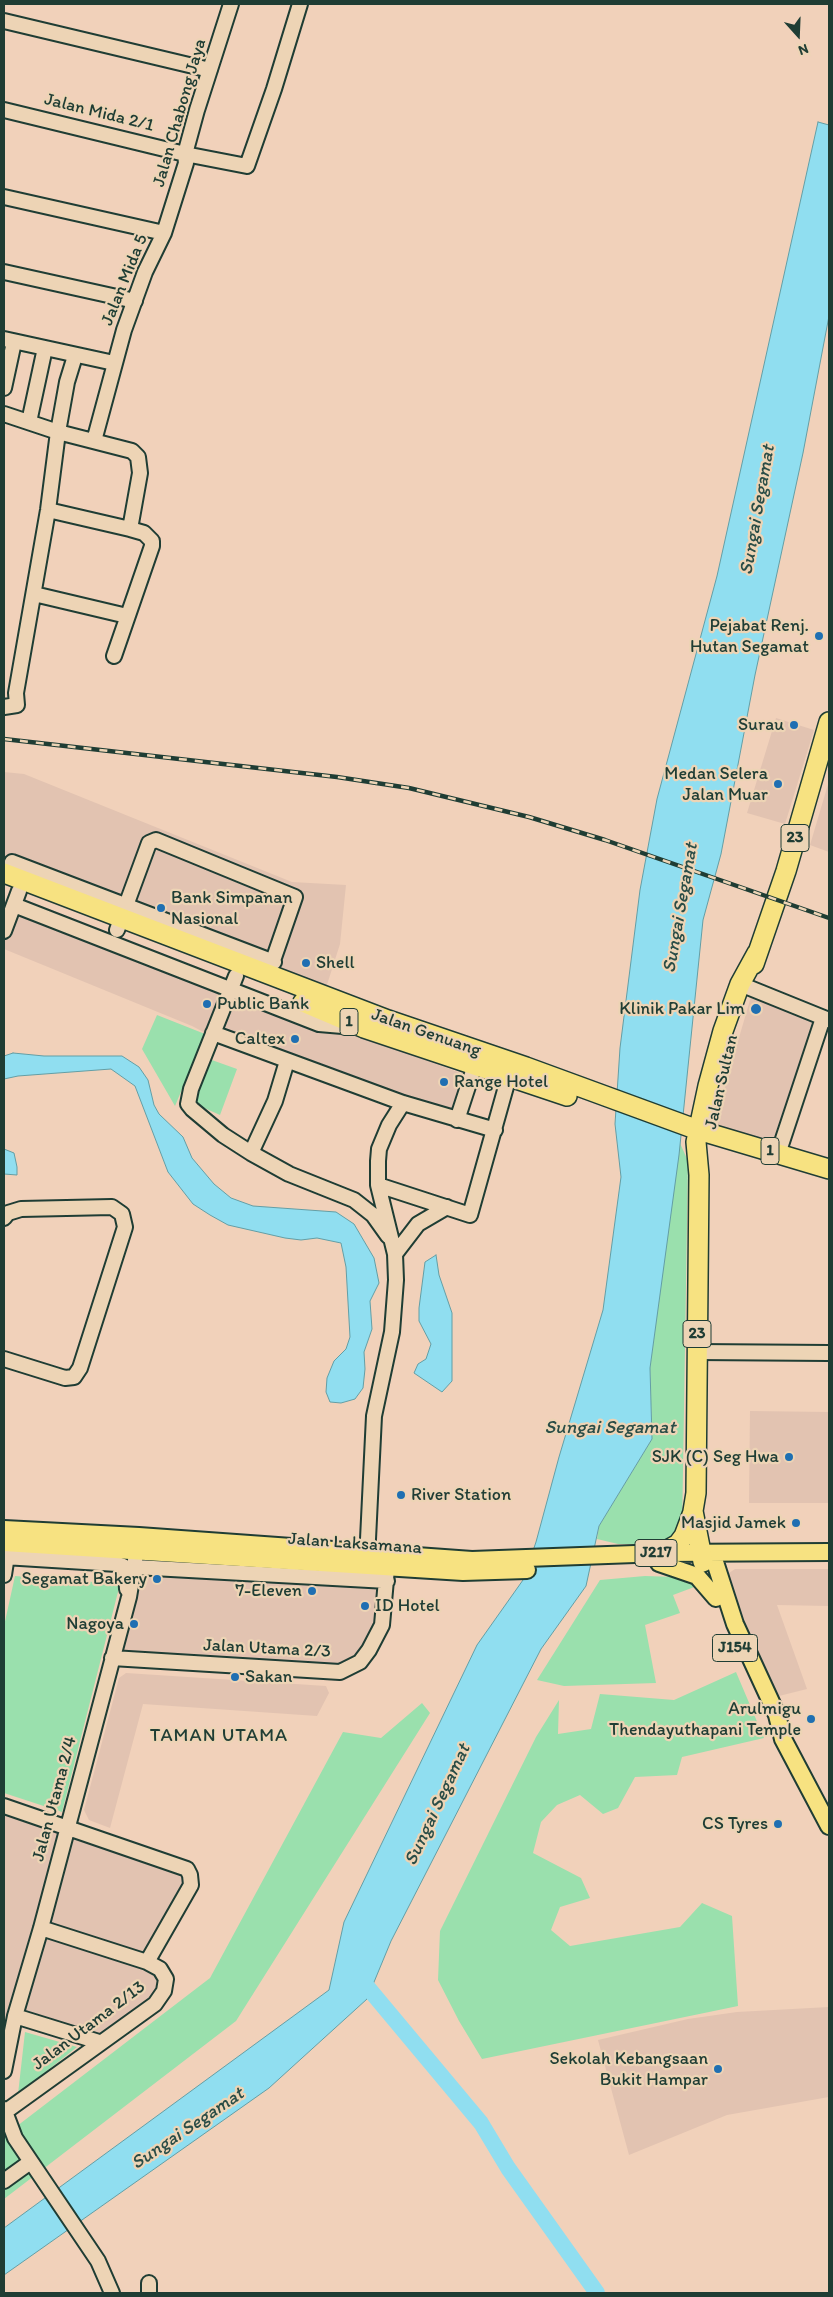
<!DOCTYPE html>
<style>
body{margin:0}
#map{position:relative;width:833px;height:2297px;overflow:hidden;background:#f1d1ba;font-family:Itim,sans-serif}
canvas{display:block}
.frame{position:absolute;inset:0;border:5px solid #1f3d34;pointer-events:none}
.north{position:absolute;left:773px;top:10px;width:50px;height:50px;-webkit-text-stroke:4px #edd4b5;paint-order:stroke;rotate:160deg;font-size:14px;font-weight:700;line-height:20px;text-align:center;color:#1f3d34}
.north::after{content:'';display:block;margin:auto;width:18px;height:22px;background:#1f3d34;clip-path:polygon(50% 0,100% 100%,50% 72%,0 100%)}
</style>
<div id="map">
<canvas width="833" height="2297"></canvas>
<div class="frame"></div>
<div class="north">N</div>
</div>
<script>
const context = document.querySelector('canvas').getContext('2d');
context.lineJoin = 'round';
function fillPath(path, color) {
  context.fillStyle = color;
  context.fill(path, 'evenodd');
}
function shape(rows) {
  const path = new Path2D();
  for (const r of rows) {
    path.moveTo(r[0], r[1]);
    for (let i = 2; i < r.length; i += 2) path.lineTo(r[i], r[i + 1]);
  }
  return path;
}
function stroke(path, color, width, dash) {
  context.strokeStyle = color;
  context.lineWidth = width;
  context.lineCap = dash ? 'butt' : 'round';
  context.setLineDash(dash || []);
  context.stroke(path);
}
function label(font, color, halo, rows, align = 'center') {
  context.font = font + ' Itim,sans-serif';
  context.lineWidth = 4.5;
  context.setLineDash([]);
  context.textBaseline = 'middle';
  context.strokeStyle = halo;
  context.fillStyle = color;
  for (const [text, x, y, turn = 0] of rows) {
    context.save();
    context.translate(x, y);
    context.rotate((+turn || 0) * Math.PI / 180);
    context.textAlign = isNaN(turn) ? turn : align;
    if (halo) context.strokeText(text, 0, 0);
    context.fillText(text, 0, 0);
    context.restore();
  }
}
fillPath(shape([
 [776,718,814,730,785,824,747,813],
 [4,772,24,774,292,882,346,885,340,944,325,991,4,865],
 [829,781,829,852,810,845],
 [18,903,322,1022,474,1078,459,1123,215,1038,192,1026,4,949,4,939],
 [752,993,824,1022,783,1149,716,1130,725,1086],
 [750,1411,829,1412,829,1503,749,1503],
 [133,1564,390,1578,385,1625,353,1671,108,1661],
 [735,1569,829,1569,829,1606,777,1605,807,1689,779,1696,761,1671,726,1582,729,1573],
 [126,1673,326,1686,329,1693,317,1716,143,1704,110,1828,89,1820,84,1810,119,1678],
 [4,1810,194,1875,152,1960,168,1992,97,2048,11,2020,4,2047],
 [829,2007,829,2097,727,2115,629,2155,598,2040,688,2019,737,2012]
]), '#e2c3b1');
fillPath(shape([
 [157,1015,205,1034,175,1106,142,1049],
 [209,1059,237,1069,220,1115,193,1103],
 [679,1141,688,1161,682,1532,661,1544,618,1544,597,1539,599,1526,652,1439,650,1368],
 [15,1576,120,1584,62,1812,4,1793,4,1626],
 [645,1576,676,1577,697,1586,673,1595,680,1613,645,1625,656,1683,564,1686,537,1680,600,1580],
 [736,1672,764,1738,682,1757,677,1775,635,1777,618,1808,603,1814,580,1795,557,1805,541,1822,533,1853,581,1878,590,1898,560,1907,551,1930,570,1946,680,1927,702,1903,732,1916,738,2006,482,2059,459,2021,438,1980,440,1931,536,1737,559,1700,558,1734,591,1729,600,1694,674,1700],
 [422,1703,430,1713,236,2021,4,2199,4,2136,210,1978,343,1732,381,1738],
 [25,2032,77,2047,18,2094]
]), '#9ae0ad');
const water = shape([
 [818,122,829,125,829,316,803,453,755,675,721,854,703,920,679,1155,650,1368,652,1439,599,1526,586,1586,541,1649,391,1941,367,1999,269,2088,4,2275,4,2228,329,1990,344,1922,477,1645,523,1580,536,1542,559,1457,603,1310,621,1177,615,1124,620,1048,640,890,657,799,717,576,818,122],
 [13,1053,44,1056,122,1056,139,1067,148,1080,154,1105,159,1114,183,1137,192,1158,214,1184,231,1198,253,1206,336,1212,354,1224,374,1258,379,1283,370,1301,372,1329,364,1352,365,1369,363,1388,355,1399,341,1403,330,1402,326,1392,327,1378,334,1361,346,1349,350,1337,346,1267,341,1243,317,1238,301,1240,285,1238,228,1225,210,1215,193,1204,168,1172,135,1086,111,1069,18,1076,4,1079,4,1056,13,1053],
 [4,1149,14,1153,17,1167,17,1175,4,1174,4,1149],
 [436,1255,439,1275,452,1313,452,1381,442,1392,414,1373,418,1364,426,1359,431,1344,419,1321,419,1308,425,1262,436,1255]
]);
fillPath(water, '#90def0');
stroke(water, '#639ea5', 1);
stroke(shape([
 [359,1977,481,2123,508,2168,597,2293]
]), '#90def0', 16);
const minor = shape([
 [4,21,210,70],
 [4,110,185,154,247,166,274,89,300,4],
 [4,197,164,233],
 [4,272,135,301],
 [4,339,114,363],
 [4,388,14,342],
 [4,414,58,432,67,382,75,356],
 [29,422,45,348],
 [94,441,124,330,145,272,164,233,186,163,185,154,197,110,231,4],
 [48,510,130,529,144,533,152,541,152,546,114,656],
 [34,594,127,616],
 [4,707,17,705,16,693,48,510,58,432,132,451,138,457,140,473,130,529],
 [8,874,12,862,274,962],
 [14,905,319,1024,354,1027],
 [117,930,149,843,156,840,295,897,268,975],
 [4,931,19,891],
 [236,976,191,1089,188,1104,192,1109,223,1135,251,1153,289,1174,354,1200,373,1215,388,1236],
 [740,984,829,1020],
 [213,1033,403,1103,495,1130],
 [457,1120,475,1065],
 [251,1153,275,1101,287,1061],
 [778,1154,823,1018],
 [378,1185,470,1215,509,1076],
 [4,1218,8,1213,21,1209,112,1207,122,1214,125,1227,80,1368,74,1377,65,1378,4,1359],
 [395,1254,418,1224,447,1207],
 [697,1352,829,1353],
 [4,1557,117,1564,123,1566,126,1572,127,1589],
 [135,1567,387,1581],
 [4,1575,8,1549],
 [366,1580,374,1416,392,1332,396,1280,395,1254,378,1185,378,1161,379,1149,389,1125,403,1103],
 [112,1658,340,1672,360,1662,369,1650,382,1625,388,1557],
 [4,1806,187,1869,190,1875,191,1885,147,1962],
 [15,2016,99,2042],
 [4,2071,15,2016,41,1928,129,1597,138,1542],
 [4,2109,15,2138,98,2261,112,2293],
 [5,2112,155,2004,164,1991,166,1979,160,1969,147,1962,41,1928],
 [4,2181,29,2163],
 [149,2283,149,2293]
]);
const major = shape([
 [4,1529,139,1536,472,1560,662,1553,829,1552],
 [4,1543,463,1572,527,1570],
 [715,1562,735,1624,777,1715,783,1739,829,1826],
 [659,1563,697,1576,716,1598]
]);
const highway = shape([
 [4,873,388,1020,526,1067,698,1130,829,1169],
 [754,964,786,871,829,722],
 [303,1002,364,1028,567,1096],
 [662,1553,678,1544,684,1536,693,1512],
 [703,1562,693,1511,696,1493,699,1175,696,1142,708,1086,723,1031,740,984,757,953]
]);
stroke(minor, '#1f3d34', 18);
stroke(major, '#1f3d34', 20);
stroke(highway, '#1f3d34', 22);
stroke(minor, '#edd4b5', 14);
stroke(major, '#f7e281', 16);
stroke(highway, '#f7e281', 19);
const rail = shape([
 [4,739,337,777,409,788,529,817,605,840,829,918]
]);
stroke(rail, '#1f3d34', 4.5);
stroke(rail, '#edd4b5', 2.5, [8]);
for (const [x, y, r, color] of [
 [819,636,5,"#1f6fb2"],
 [794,725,5,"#1f6fb2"],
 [778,784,5,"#1f6fb2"],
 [161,908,5,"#1f6fb2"],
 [306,963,5,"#1f6fb2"],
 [207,1004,5,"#1f6fb2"],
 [756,1009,6,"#1f6fb2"],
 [295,1039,5,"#1f6fb2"],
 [444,1082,5,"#1f6fb2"],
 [789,1457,5,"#1f6fb2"],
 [401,1495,5,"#1f6fb2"],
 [796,1523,5,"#1f6fb2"],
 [157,1579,5,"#1f6fb2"],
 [312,1591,5,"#1f6fb2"],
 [365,1606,5,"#1f6fb2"],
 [134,1624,5,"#1f6fb2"],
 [235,1677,5,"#1f6fb2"],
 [811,1719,5,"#1f6fb2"],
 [778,1824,5,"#1f6fb2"],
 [718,2069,5,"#1f6fb2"]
]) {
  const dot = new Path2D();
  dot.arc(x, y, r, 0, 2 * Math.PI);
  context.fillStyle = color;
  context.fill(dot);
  stroke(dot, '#edd4b5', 2);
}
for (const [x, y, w] of [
 [795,838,28],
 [349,1022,18],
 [770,1151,18],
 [697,1334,28],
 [656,1553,42],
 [735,1648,45]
]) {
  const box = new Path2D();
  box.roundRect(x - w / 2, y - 13.5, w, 27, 4);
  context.fillStyle = '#edd4b5';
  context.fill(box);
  stroke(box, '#1f3d34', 1);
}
label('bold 16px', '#1f3d34', null, [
 ["23",795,838],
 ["1",349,1022],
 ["1",770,1151],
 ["23",697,1334],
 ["J217",656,1553],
 ["J154",735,1648]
]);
label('18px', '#1f3d34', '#edd4b5', [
 ["Jalan Mida 2/1",99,113,14],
 ["Jalan Chabong Jaya",180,113,-74],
 ["Jalan Mida 5",125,280,-68],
 ["Jalan Genuang",426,1033,19],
 ["Jalan Sultan",722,1082,-77],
 ["Jalan Laksamana",355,1544,4],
 ["Jalan Utama 2/3",267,1649,3],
 ["Jalan Utama 2/4",55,1799,-75],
 ["Jalan Utama 2/13",89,2026,-37]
]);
label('18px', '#1f3d34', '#edd4b5', [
 ["Pejabat Renj.",809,626],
 ["Hutan Segamat",809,647],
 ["Surau",784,725],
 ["Medan Selera",768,774],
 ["Jalan Muar",768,795],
 ["Bank Simpanan",171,898,"left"],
 ["Nasional",171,919,"left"],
 ["Shell",316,963,"left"],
 ["Public Bank",217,1004,"left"],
 ["Klinik Pakar Lim",745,1009],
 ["Caltex",285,1039],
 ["Range Hotel",454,1082,"left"],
 ["SJK (C) Seg Hwa",779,1457],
 ["River Station",411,1495,"left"],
 ["Masjid Jamek",786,1523],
 ["Segamat Bakery",147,1579],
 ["7-Eleven",302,1591],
 ["ID Hotel",375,1606,"left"],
 ["Nagoya",124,1624],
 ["Sakan",245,1677,"left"],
 ["Arulmigu",801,1709],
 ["Thendayuthapani Temple",801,1730],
 ["CS Tyres",768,1824],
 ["Sekolah Kebangsaan",708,2059],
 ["Bukit Hampar",708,2080]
], 'right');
label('italic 19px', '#2a4d47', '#edd4b5', [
 ["Sungai Segamat",758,510,-80],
 ["Sungai Segamat",681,908,-80],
 ["Sungai Segamat",610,1428],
 ["Sungai Segamat",438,1805,-65],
 ["Sungai Segamat",188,2129,-34]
]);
context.letterSpacing = '1px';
label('19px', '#1f3d34', '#edd4b5', [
 ["TAMAN UTAMA",219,1736]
]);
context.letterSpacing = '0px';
</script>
